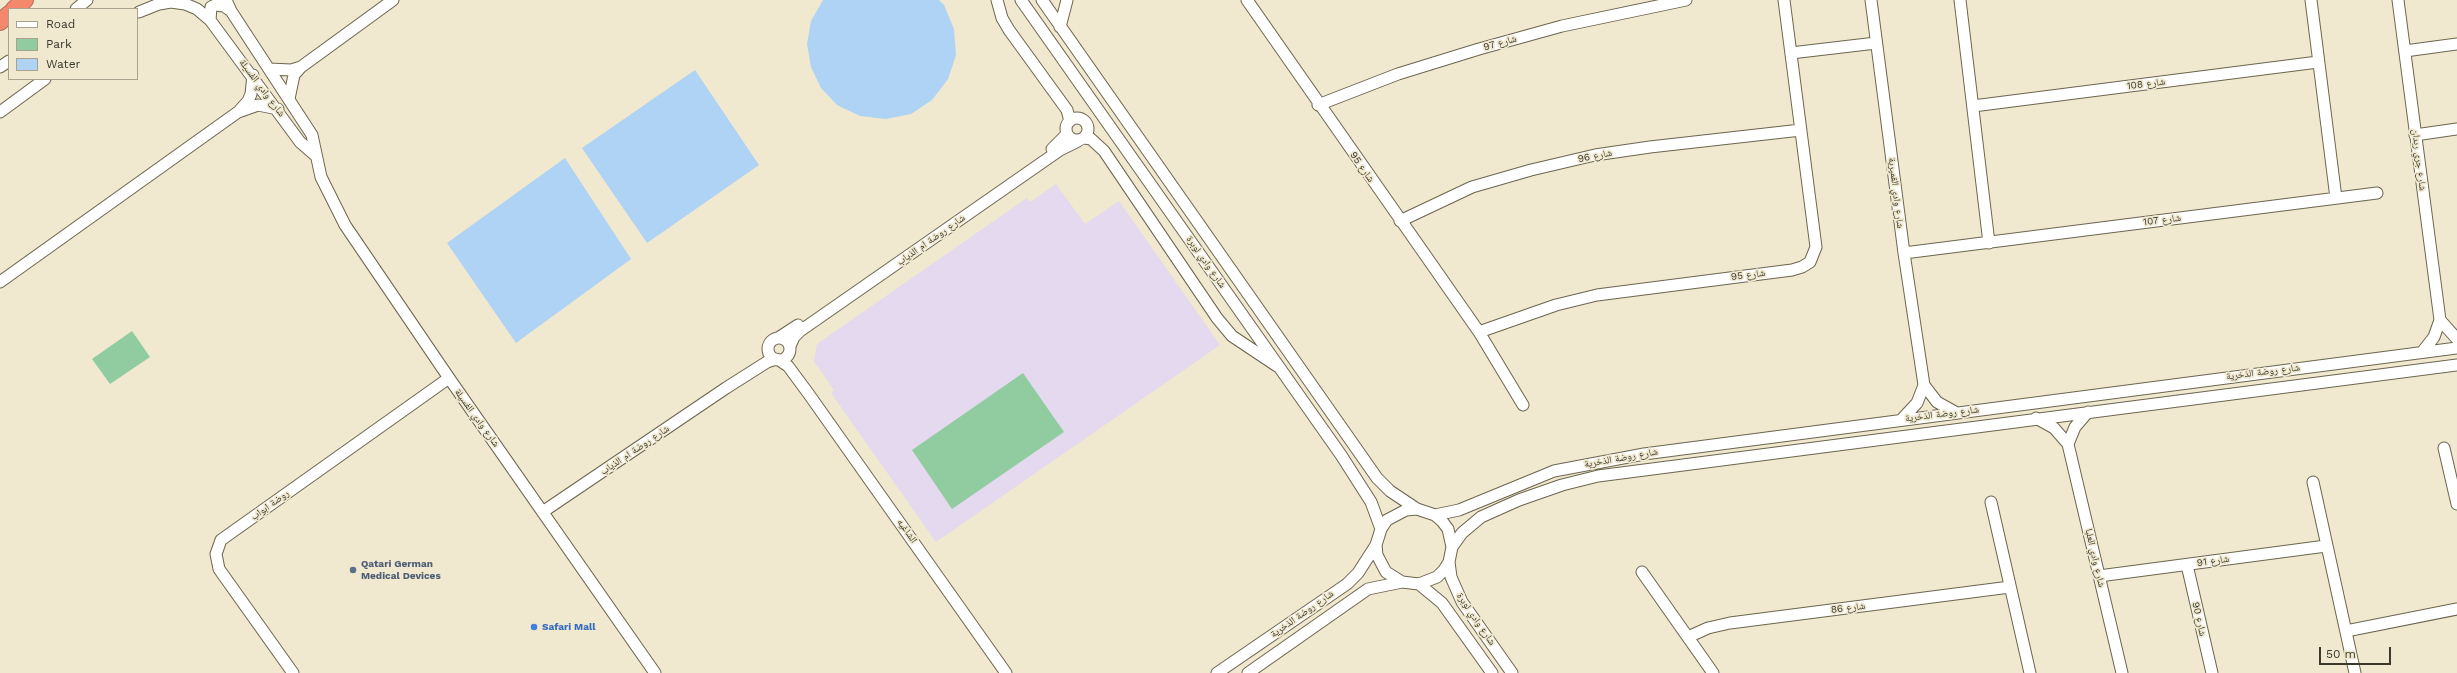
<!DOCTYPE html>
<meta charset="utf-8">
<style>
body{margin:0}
#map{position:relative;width:2457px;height:673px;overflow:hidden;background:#f0e8cf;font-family:"Work Sans",sans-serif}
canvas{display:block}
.legend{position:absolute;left:8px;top:8px;width:130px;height:72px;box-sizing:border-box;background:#f0e8cf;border:1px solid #a8a28f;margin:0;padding:5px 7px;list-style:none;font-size:12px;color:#3b382e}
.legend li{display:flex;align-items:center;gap:8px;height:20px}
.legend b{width:20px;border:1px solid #a8a28f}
.scale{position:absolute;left:2319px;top:647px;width:72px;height:18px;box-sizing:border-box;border:2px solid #3b382e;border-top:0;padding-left:5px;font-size:12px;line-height:14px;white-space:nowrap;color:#3b382e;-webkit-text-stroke:3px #f0e8cf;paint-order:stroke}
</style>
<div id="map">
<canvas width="2457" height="673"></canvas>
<ul class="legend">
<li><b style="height:5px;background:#fff"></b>Road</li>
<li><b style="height:11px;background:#90cca0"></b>Park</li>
<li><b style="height:11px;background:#aed3f4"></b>Water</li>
</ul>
<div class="scale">50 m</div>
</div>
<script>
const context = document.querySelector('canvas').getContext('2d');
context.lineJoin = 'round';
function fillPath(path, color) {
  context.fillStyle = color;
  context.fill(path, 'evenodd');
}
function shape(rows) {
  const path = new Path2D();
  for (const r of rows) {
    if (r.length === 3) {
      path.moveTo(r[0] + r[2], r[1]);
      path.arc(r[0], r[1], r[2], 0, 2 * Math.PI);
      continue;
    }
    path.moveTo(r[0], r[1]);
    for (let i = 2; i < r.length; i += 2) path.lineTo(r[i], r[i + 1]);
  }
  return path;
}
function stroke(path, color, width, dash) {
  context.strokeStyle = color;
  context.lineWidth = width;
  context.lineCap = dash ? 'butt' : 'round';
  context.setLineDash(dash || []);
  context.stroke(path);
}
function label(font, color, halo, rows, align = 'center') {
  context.font = font + ' "Work Sans","Noto Naskh Arabic",sans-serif';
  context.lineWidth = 3.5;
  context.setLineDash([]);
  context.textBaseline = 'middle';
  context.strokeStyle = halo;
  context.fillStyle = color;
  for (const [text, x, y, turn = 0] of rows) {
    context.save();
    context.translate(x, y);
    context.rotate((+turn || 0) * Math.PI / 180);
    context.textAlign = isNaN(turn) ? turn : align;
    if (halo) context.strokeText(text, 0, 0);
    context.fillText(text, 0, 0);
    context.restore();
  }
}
fillPath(shape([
 [1056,184,1085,224,1119,201,1220,345,936,542,831,393,834,390,814,361,817,344,1027,198,1030,202]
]), '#e4d9ee');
fillPath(shape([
 [132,331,150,357,110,384,92,359],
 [1023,373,1064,432,952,509,912,450]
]), '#90cca0');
fillPath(shape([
 [823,0,939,0,944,5,954,29,956,55,948,79,932,100,911,114,886,119,860,116,837,105,821,88,811,67,807,44,811,21],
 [695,70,759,165,647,243,582,148],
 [565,158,631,259,516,343,447,243]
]), '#aed3f4');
const minor = shape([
 [226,0,231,11,312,135,321,177,345,225,449,378,655,673],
 [997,0,1002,18,1009,30,1067,110,1070,121],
 [1021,0,1341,455,1371,502,1381,529],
 [1042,0,1377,478,1390,491,1417,509],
 [1247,0,1479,332,1523,405],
 [1871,0,1904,253,1924,385,1937,402,1955,412],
 [1960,0,1989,243],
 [2311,0,2336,198],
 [2398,0,2440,320,2434,337,2423,351],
 [76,9,87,0],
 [139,12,159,4,171,2,185,4,197,9,210,20,300,142,315,155],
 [210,20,211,7,215,5,224,6,231,11],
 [1060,27,1067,0],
 [2405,51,2457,44],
 [1791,53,1876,43],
 [0,67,9,61],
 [269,69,291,70,301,67],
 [289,99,294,75,301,67,393,0],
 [1318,105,1398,74,1479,49,1562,26,1686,0],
 [1973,106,2318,62],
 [240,110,248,101,251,94,253,75],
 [0,112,45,79],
 [1077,129,11],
 [2415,135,2457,129],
 [1085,138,1091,139,1104,151,1217,318,1232,336,1277,366],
 [1052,149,1067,134],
 [1400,221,1472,187,1531,170,1595,155,1650,147,1801,130],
 [1904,253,2377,193],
 [0,282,238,112,258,105,278,109],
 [2440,320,2457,339],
 [1479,332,1556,305,1597,295,1792,270,1802,267,1810,262,1816,247,1784,0],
 [778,338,798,325],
 [779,349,11],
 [790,346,794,337,800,331,1060,150,1078,141],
 [779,360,788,366,808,393,1006,673],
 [1903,418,1917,403,1924,385],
 [2036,418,2054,428,2068,444,2122,673],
 [2068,444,2075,427,2088,412],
 [2444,448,2457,504],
 [2313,482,2355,673],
 [1991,502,2030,673],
 [544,511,726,388,767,362,776,359],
 [1435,515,1459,510,1554,471,1644,454,2457,348],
 [1452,547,1448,529,1442,521,1435,515,1417,509,1406,510,1387,520,1381,529,1376,545,1377,555,1386,572,1402,582,1419,584,1437,577,1444,570,1449,562,1452,547,1462,533,1481,517,1519,500,1562,485,1598,476,2457,365],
 [1449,562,1451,577,1462,602,1512,673],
 [2187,565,2212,673],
 [1642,572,1713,673],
 [2099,576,2326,546],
 [1419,584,1442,603,1492,673],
 [2346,631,2457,609],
 [1688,637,1708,628,1730,623,2010,587],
 [293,673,219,569,216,554,221,540,449,378],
 [1217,673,1347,584,1358,573,1376,545],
 [1248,673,1368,589,1402,582]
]);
const highway = shape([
 [14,9,25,0],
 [0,22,9,14]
]);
stroke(minor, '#6c654f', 13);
stroke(highway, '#b36c57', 18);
stroke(minor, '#fff', 11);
stroke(highway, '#f4886d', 16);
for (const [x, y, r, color] of [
 [353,570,4,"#5c6f8a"],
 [534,627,4,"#3f7fe0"]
]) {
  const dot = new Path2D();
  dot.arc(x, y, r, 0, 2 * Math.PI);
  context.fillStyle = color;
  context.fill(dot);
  stroke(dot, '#f0e8cf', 1.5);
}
label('10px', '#3b382e', '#f0e8cf', [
 ["شارع 97",1500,43,-16],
 ["شارع 108",2146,84,-7],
 ["شارع وادي الفسيلة",262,88,53],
 ["شارع 96",1595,156,-11],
 ["شارع جري ربدان",2419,160,83],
 ["شارع 95",1362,167,55],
 ["شارع وادي القميرية",1896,193,83],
 ["شارع 107",2162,220,-7],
 ["شارع روضة ام الذياب",931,240,-35],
 ["شارع وادي لوبرة",1206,262,55],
 ["شارع 95",1748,275,-7],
 ["شارع روضة الذخرية",2263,372,-7],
 ["شارع روضة الذخرية",1942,414,-7],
 ["شارع وادي الفسيلة",477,418,54],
 ["شارع روضة ام الذياب",635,450,-34],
 ["شارع روضة الذخرية",1621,458,-10],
 ["روضة ابواب",270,505,-36],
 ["الشاغيه",907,531,55],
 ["شارع وادي العلبا",2095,558,77],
 ["شارع 91",2213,561,-8],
 ["شارع 86",1848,608,-7],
 ["شارع روضة الذخرية",1302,614,-35],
 ["شارع وادي لوبرة",1476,619,56],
 ["شارع 90",2199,619,77]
]);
label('bold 10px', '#4e5e75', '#f0e8cf', [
 ["Qatari German",361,564],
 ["Medical Devices",361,576]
], 'left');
label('bold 10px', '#366cbe', '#f0e8cf', [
 ["Safari Mall",542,627]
], 'left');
</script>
